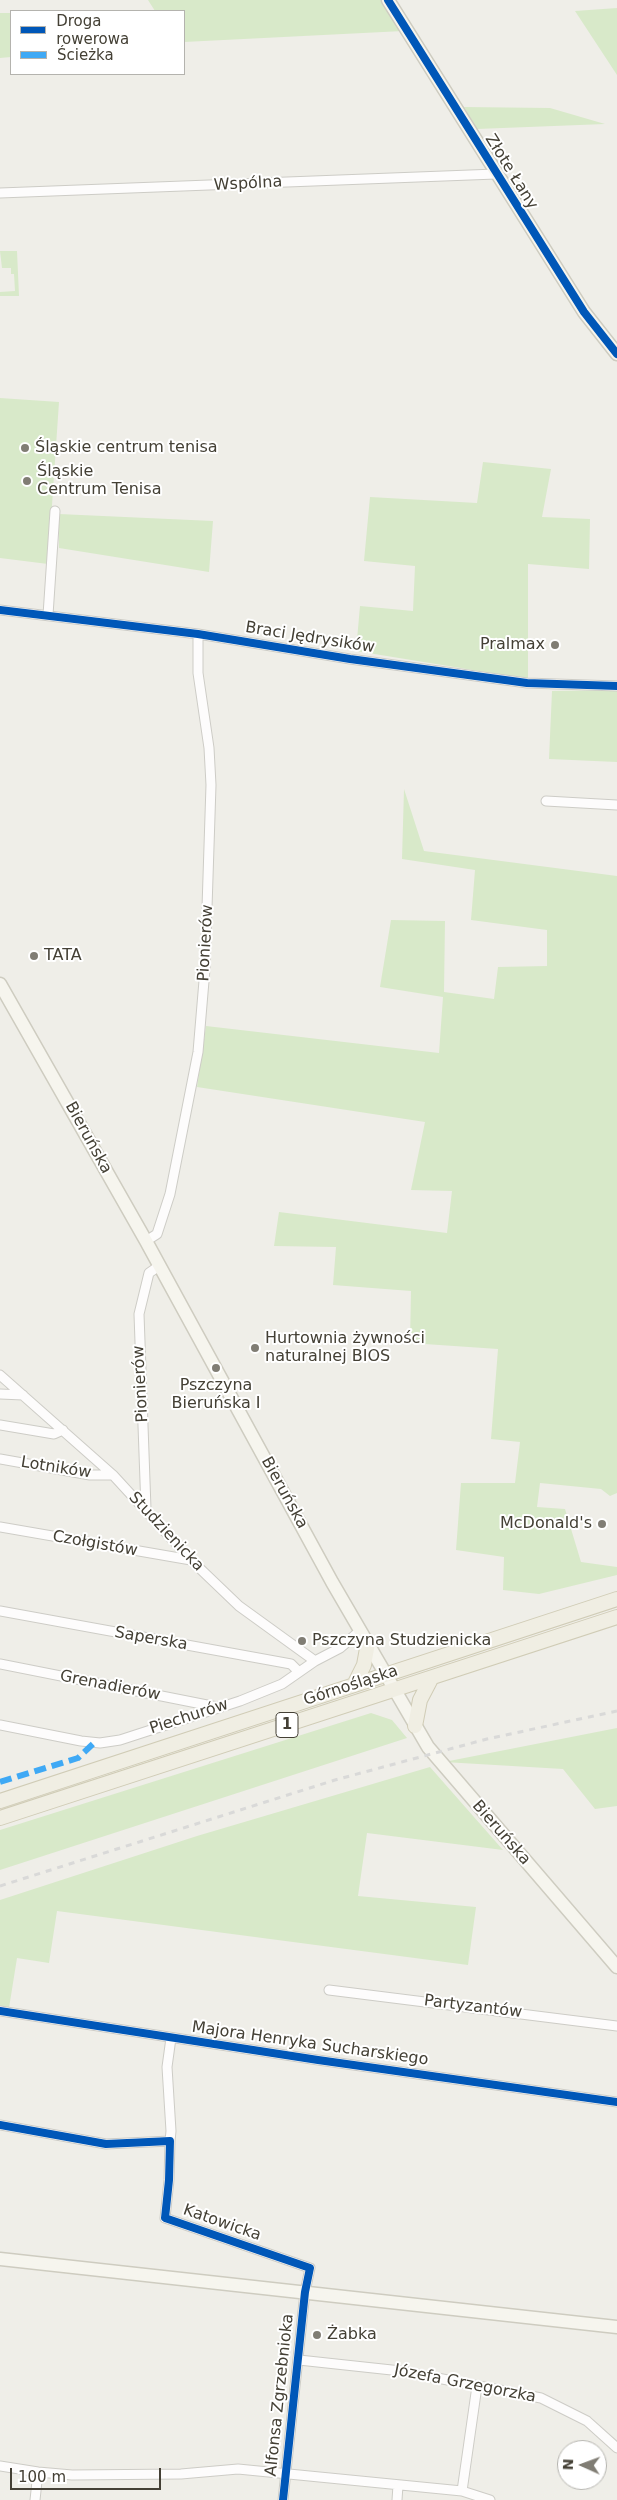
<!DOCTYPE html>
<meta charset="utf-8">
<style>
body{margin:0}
#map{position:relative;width:617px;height:2500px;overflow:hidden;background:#efeee8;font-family:"DejaVu Sans",sans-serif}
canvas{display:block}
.legend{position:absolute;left:10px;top:10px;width:175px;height:65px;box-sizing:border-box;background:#fff;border:1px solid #b4b3ae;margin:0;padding:6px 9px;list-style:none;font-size:15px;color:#444035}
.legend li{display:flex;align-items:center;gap:10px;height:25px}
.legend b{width:25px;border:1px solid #b4b3ae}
.north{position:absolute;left:557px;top:2440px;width:50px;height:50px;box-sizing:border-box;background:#fff;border:1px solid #b4b3ae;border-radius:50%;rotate:272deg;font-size:14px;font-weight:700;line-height:20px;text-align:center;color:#444035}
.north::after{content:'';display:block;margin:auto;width:18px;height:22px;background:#807d74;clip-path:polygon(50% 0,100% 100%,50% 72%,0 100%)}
.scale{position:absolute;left:10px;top:2468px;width:151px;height:22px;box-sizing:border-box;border:2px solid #444035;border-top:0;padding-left:6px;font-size:15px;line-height:18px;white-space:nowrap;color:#444035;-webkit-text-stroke:4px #fff;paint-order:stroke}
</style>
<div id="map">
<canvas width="617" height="2500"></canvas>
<ul class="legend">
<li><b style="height:6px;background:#0057b8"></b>Droga rowerowa</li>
<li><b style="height:6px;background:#3fa9f5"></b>Ścieżka</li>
</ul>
<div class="north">N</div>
<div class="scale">100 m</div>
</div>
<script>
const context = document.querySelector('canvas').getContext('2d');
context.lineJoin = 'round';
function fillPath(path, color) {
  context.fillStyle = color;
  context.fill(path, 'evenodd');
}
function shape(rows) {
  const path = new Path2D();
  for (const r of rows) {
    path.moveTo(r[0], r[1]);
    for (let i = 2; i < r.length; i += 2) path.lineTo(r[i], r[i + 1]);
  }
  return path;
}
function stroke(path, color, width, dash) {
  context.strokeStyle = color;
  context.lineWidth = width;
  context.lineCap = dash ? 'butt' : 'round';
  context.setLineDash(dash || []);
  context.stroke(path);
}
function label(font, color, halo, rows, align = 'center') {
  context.font = font + ' "DejaVu Sans",sans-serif';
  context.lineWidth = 4;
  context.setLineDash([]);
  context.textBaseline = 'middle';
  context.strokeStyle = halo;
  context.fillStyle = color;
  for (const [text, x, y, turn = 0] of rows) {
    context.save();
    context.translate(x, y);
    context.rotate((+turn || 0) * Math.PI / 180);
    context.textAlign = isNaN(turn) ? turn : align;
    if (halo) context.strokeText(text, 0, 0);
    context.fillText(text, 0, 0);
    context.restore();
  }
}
fillPath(shape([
 [148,0,382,0,403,31,184,42,184,11,155,11],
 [617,8,617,75,575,11],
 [0,13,11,13,11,57,0,58],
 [464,107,550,108,605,124,477,129],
 [0,251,17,251,19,296,0,296,0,292,15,291,14,274,11,274,11,268,2,268],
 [0,398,59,402,48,564,0,558],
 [483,462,551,469,542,517,590,519,589,569,528,564,528,679,356,651,360,606,413,611,415,566,364,561,370,497,477,503],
 [59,514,213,521,209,572,59,548],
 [617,690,617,762,549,759,552,691],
 [404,789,424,851,617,876,617,1493,610,1496,601,1489,540,1483,537,1507,565,1509,581,1562,617,1567,617,1575,539,1594,503,1590,504,1557,456,1550,461,1483,515,1483,520,1442,491,1439,498,1349,410,1343,411,1291,333,1285,336,1247,274,1246,279,1212,447,1233,452,1191,411,1190,425,1122,197,1087,206,1026,439,1053,443,997,380,987,391,920,445,921,444,992,494,999,498,967,547,966,547,930,471,920,475,870,402,859],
 [371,1713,392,1720,407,1738,0,1870,0,1830],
 [617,1728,617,1806,595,1809,563,1769,444,1762],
 [430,1767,503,1850,367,1833,358,1896,476,1907,468,1965,57,1911,49,1963,17,1958,9,2008,0,2007,0,1900,197,1836]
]), '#d8e9c9');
const street = shape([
 [0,193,496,174],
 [0,610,198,634,350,659,527,683,617,686],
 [48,615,55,511],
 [546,801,617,805],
 [146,1241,157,1234,170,1194,198,1052,205,969,211,785,209,748,198,673,198,634],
 [0,1375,113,1475,191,1560,239,1606,315,1661],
 [0,1394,23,1395],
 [0,1425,54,1434,63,1430],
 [0,1459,90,1475,113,1475],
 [146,1509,139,1314,149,1273,159,1266],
 [0,1527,191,1560],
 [0,1611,291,1664,299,1672],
 [0,1664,217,1707],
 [0,1725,81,1741,100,1743,120,1740,240,1701,282,1684,315,1661,340,1648,361,1630],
 [329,1990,617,2026],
 [0,2011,318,2060,617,2102],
 [0,2125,106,2144,170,2141,169,2180,165,2218,310,2268,305,2292,283,2500],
 [170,2141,171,2131,167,2067,171,2038],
 [299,2360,401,2371,541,2398,587,2421,617,2448],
 [0,2466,38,2472,72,2475,181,2474,238,2469,462,2491,490,2500],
 [462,2491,477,2386],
 [35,2500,38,2472],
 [397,2500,398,2485]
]);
const secondary = shape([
 [388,0,584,312,617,354],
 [0,984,146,1241,332,1582,428,1747,617,1967],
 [0,2259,617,2327]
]);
const primary = shape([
 [354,1685,364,1665,368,1643],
 [415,1726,420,1700,431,1679],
 [0,1801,617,1599],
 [0,1818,617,1617]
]);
stroke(street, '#cdccc6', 11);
stroke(secondary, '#ceccc0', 15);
stroke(primary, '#d0ccb6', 16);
stroke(street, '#fdfcfc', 9);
stroke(secondary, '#f6f5ee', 12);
stroke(primary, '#f0eee3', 14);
stroke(shape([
 [0,1886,335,1780,487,1739,617,1711]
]), '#d9d9d8', 3, [6, 6]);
stroke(shape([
 [0,1782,78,1758,95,1742]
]), '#3fa9f5', 6, [12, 6]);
stroke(shape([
 [388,0,584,312,617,354],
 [0,610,198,634,350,659,527,683,617,686],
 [0,2011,318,2060,617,2102],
 [0,2125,106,2144,170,2141,169,2180,165,2218,310,2268,305,2292,283,2500]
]), '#0057b8', 8);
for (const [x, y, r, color] of [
 [25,448,5,"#807d74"],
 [27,481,5,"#807d74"],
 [555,645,5,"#807d74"],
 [34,956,5,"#807d74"],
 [255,1348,5,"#807d74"],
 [216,1368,5,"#807d74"],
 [602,1524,5,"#807d74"],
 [302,1641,5,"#807d74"],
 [317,2335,5,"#807d74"]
]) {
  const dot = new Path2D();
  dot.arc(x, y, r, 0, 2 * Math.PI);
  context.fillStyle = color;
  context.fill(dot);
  stroke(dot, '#fff', 2);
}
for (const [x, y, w] of [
 [287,1725,22]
]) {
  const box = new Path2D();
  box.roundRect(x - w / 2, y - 12.5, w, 25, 4);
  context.fillStyle = '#fff';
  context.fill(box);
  stroke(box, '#444035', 1);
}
label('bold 15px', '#444035', null, [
 ["1",287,1725]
]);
label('16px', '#444035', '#fff', [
 ["Złote Łany",511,172,58],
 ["Wspólna",248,184,-3],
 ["Braci Jędrysików",310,638,9],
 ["Pionierów",206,943,-87],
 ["Bieruńska",88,1138,61],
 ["Pionierów",141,1384,-93],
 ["Lotników",56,1468,9],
 ["Bieruńska",284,1493,61],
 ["Studzienicka",166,1532,47],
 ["Czołgistów",95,1544,10],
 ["Saperska",151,1639,10],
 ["Grenadierów",110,1686,11],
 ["Górnośląska",351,1686,-18],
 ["Piechurów",189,1717,-18],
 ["Bieruńska",501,1833,49],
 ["Partyzantów",473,2007,7],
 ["Majora Henryka Sucharskiego",310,2044,8],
 ["Katowicka",222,2223,19],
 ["Józefa Grzegorzka",465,2384,11],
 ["Alfonsa Zgrzebnioka",280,2395,-84]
]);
label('16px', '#444035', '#fff', [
 ["Śląskie centrum tenisa",35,448],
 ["Śląskie",37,472],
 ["Centrum Tenisa",37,490],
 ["Pralmax",545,645,"right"],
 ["TATA",44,956],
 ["Hurtownia żywności",265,1339],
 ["naturalnej BIOS",265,1357],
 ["Pszczyna",216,1386,"center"],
 ["Bieruńska I",216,1404,"center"],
 ["McDonald's",592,1524,"right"],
 ["Pszczyna Studzienicka",312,1641],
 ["Żabka",327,2335]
], 'left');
</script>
